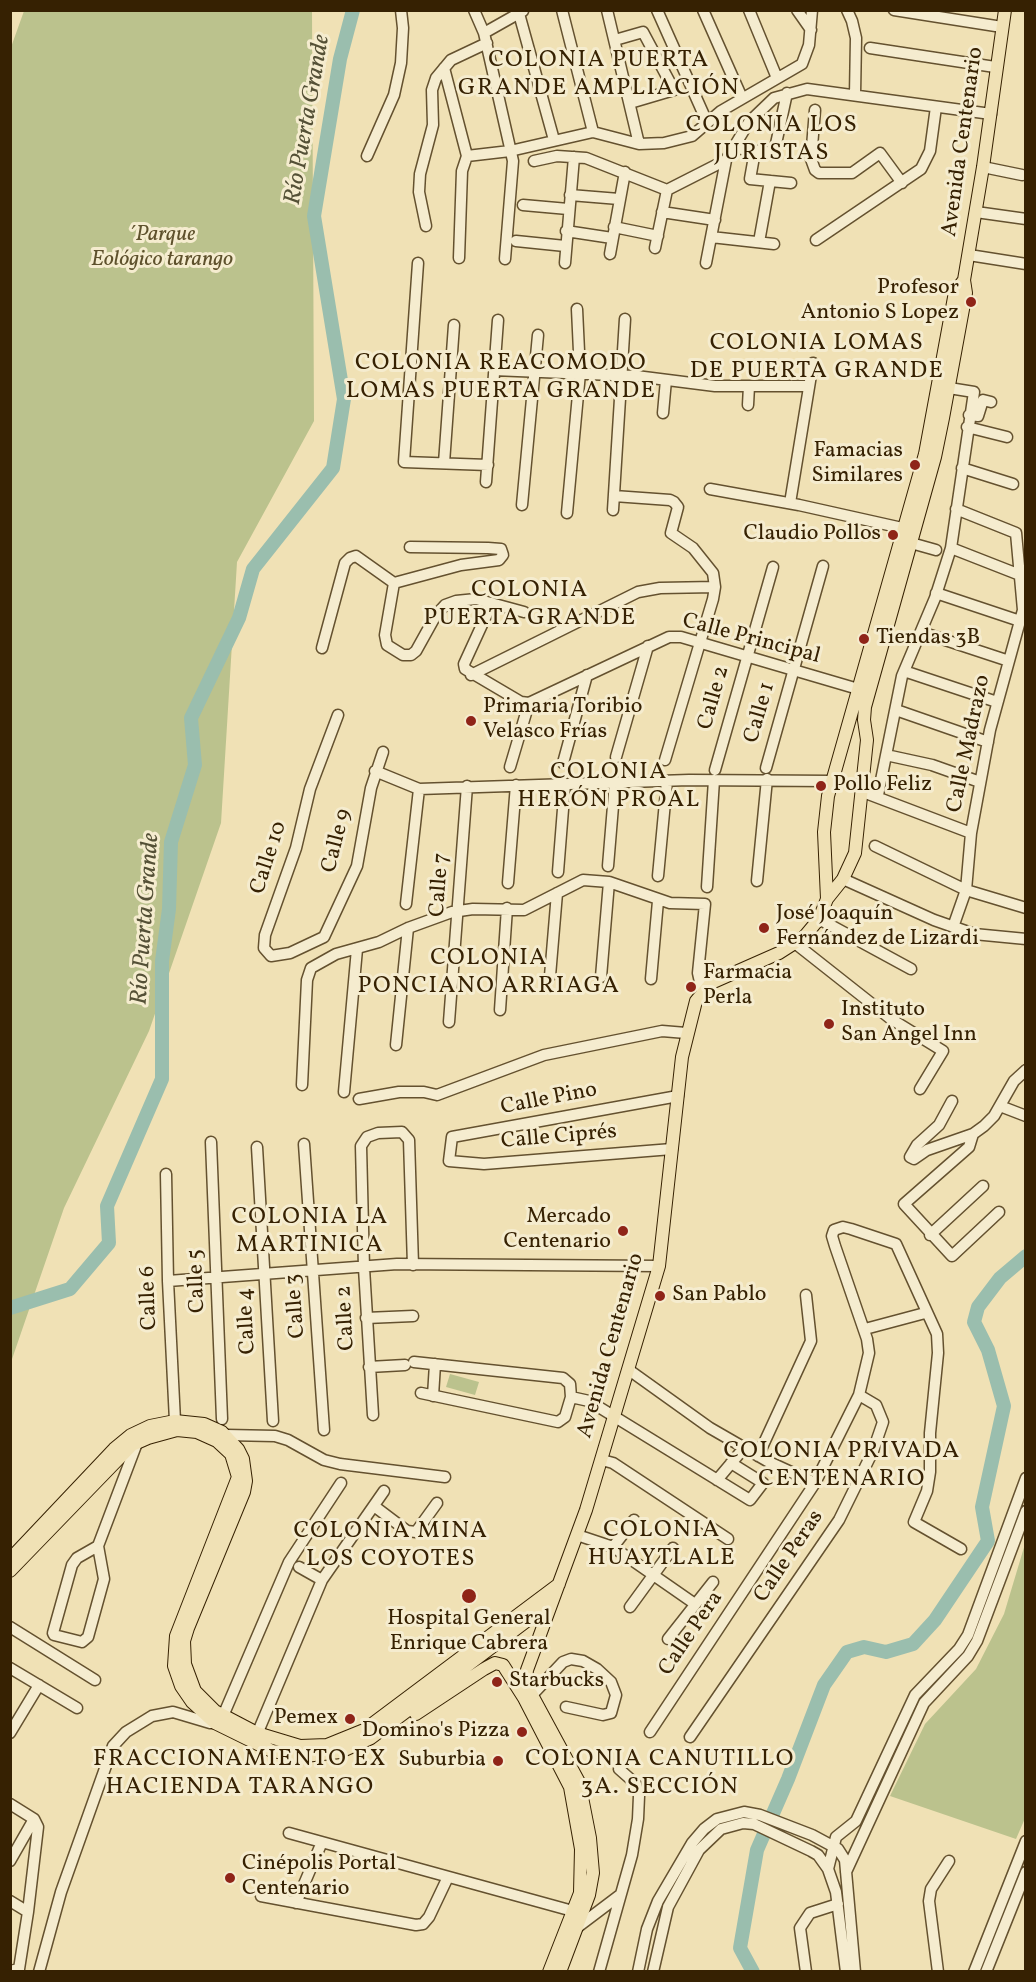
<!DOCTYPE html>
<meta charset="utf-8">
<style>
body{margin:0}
#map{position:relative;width:1036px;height:1982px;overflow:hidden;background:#f0e1b5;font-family:Vollkorn,serif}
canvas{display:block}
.frame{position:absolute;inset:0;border:12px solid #362102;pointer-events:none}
</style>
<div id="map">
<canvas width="1036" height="1982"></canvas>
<div class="frame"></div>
</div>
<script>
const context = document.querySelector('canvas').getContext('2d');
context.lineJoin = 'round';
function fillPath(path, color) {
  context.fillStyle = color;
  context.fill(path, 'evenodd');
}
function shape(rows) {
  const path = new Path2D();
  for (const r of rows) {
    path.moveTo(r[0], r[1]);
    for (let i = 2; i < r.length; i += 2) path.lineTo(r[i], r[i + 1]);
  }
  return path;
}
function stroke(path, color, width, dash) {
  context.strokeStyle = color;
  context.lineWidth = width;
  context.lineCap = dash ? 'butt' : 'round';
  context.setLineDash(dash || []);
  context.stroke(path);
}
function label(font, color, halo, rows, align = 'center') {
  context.font = font + ' Vollkorn,serif';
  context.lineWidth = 6;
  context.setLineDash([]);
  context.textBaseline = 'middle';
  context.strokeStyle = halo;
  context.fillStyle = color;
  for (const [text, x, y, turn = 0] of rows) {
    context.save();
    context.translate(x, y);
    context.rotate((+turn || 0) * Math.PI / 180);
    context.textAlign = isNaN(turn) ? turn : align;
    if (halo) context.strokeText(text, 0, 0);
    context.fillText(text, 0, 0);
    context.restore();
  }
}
fillPath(shape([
 [24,11,312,11,314,421,237,562,221,823,149,1031,64,1208,11,1362,10,50],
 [450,1374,479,1382,475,1395,446,1387],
 [1025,1544,1026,1816,1016,1839,890,1796,925,1724,976,1669,1004,1614]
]), '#bbc28d');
stroke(shape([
 [10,1308,70,1289,109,1243,107,1206,162,1079,162,961,169,909,171,842,195,765,191,718,239,618,253,569,333,468,344,399,314,216,340,59,353,10],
 [753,1972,740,1948,757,1850,788,1779,824,1685,847,1652,864,1647,886,1652,913,1644,935,1620,988,1541,982,1507,1004,1406,988,1350,974,1322,978,1307,1000,1278,1026,1256]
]), '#9abeae', 14);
const minor = shape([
 [474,10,484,33,513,161,505,259],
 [518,10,554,140],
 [562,10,593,132],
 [607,10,639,144],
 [657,10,707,122],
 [703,10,742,98],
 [749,10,777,78],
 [797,10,811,30],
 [847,10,852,21,856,38,855,95],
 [894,10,1002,27],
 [484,33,523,11],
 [615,40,643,32,674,90,630,103],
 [870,48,995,67],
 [444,68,467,156],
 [815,110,811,159,815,170,819,173,852,173,880,153,902,183],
 [735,148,774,153,787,93],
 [755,151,750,179,791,183],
 [367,156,394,95,401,63,403,28,401,10],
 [467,156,510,151,593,132,639,144,664,143,692,136,721,111,802,64,809,45,812,10],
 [534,161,557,156,586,158,667,190,726,160,749,122,774,98,807,89,991,114],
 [983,167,1022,175],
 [570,195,619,199],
 [523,205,568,209],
 [662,212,715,220],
 [976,212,1026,219],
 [426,226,419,192,420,174,433,125,432,90,436,78,451,60,487,43],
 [614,227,658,236],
 [566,231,612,238],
 [711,237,774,244],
 [816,240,921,169,930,151,936,107],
 [516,241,565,246],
 [759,242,770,181],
 [655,248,667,190],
 [610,254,625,172],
 [969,255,1026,264],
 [459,258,462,171,467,156],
 [418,263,404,462,488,465],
 [565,263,574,157],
 [706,263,726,160],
 [494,370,636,376,715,386,809,386],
 [748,405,749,386],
 [663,413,666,380],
 [969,415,978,416,983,400,991,402],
 [967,427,1007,437],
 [444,463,454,325],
 [962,468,1013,484],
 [486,482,498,320],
 [710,489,799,505,911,530],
 [614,496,670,500,674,502,678,507,671,533,693,548,713,573,715,587,713,599,665,760],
 [790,503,813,363],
 [522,505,538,335],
 [613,510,625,319],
 [567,513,580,373,577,309],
 [911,543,936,550],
 [951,548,1020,575],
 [394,583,385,635,387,645,403,655,411,655,416,651,436,615,445,605,456,601,476,599,524,612],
 [936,593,1020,621],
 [492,603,464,664,465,669,521,702,529,703,669,637,681,637,865,691],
 [921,632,1009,661],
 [322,648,345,563,350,558,356,556,394,583,461,565,499,560,503,555,501,549,488,548,410,547],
 [904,671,997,702],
 [471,675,638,592,660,588,715,587],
 [896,710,988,742],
 [338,715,310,789,296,848,265,935,264,948,271,956,290,953,324,937,357,866,371,788,383,752],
 [886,755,932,765,980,782],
 [616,757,648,646],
 [563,763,587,675],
 [510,767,529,703],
 [766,768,823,566],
 [715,770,773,567],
 [375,771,419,789,689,780,831,781],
 [863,792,971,833],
 [878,795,902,676,935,598,951,548,974,392,949,388],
 [875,846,966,890,1026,908],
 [608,866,615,782],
 [558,872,565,784],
 [658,876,667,781],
 [843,879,934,920,974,934,1026,939],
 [757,881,767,779],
 [508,883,516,785],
 [707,887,714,780],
 [406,904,419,789],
 [819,919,911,969],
 [953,927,966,890,971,833,990,730,1023,610,1016,533,956,509],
 [796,944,891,1019,943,1051,920,1089],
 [550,976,557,893],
 [601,977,609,882],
 [651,979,658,901],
 [500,1010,507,908],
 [449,1022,467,786],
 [396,1045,408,928],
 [302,1085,307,980,311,968,336,954,379,942,408,928,452,912,473,909,524,910,583,880,609,882,670,903,705,904,698,973,702,991],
 [344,1092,357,949],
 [359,1099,399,1092,424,1092,437,1095,544,1055,662,1031,686,1033],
 [952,1101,939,1125,917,1145,910,1157,914,1159,927,1150,973,1134,984,1126,994,1116,1014,1081,1026,1070],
 [1000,1106,1026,1116],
 [973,1134,969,1147,904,1204,952,1256,999,1212],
 [211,1142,222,1419],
 [304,1144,324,1430],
 [257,1147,273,1421],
 [672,1149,484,1164,449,1161,452,1137,678,1096],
 [166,1174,168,1281,175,1421],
 [930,1235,983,1186],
 [168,1281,397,1264,659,1266],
 [366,1318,413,1316],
 [865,1329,925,1313],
 [414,1362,563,1378,570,1384,571,1397],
 [369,1367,405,1365],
 [629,1370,710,1428,769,1462,815,1483],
 [421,1393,558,1422,565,1417,571,1397,589,1401,750,1500,763,1483,731,1463],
 [433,1396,435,1364],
 [373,1415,364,1268,361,1146,367,1137,378,1133,402,1132,409,1140,413,1265],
 [226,1435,275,1436,288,1440,324,1460,340,1464,445,1477],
 [758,1456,811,1341,806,1295],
 [602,1460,613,1463,728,1539],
 [717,1480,744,1448],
 [374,1506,407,1531,416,1532,437,1503],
 [577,1535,613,1547,695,1604],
 [98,1546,77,1558,72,1565,53,1633,54,1635,82,1642,88,1637,104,1579,98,1546,137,1443],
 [613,1547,634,1520],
 [299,1567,322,1580],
 [630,1607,673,1548],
 [10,1627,95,1680],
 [668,1639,713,1582],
 [10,1668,77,1708],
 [524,1698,532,1695,563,1662,571,1659,583,1661,597,1669,611,1682,616,1695,611,1713,603,1715,566,1707],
 [650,1732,815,1483,859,1395,869,1353,867,1339,835,1246,832,1236,834,1230,843,1227,851,1229,896,1244,937,1334,938,1353,930,1433,930,1472,927,1491,914,1522,961,1549],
 [10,1733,39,1685],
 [690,1737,839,1520,873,1451,883,1422,876,1405,859,1395],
 [255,1739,322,1580,384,1491],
 [10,1804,34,1819],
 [289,1833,580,1913],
 [10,1861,34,1819],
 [846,1872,924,1703,968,1656,977,1641,1026,1511],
 [261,1896,416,1925,423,1924,429,1917,448,1877],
 [10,1901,28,1912],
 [296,1903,322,1842],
 [575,1929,620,1895],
 [10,1971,19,1969,28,1912,38,1827,34,1819],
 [39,1972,61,1892,113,1746,126,1732,152,1716,173,1712,210,1723,215,1723,223,1716,289,1562,341,1483],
 [599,1972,632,1855,638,1819,639,1796,636,1784,619,1769],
 [638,1972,647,1929,658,1901,692,1843,704,1829,717,1819,744,1812,760,1815,812,1835,838,1849,845,1860,855,1972],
 [653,1972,668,1907,699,1850,721,1829,743,1823,754,1824,811,1851,818,1855,828,1869],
 [806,1972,800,1928,810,1913,838,1904],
 [846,1972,836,1892,828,1869,836,1837,856,1821,915,1695,959,1649,968,1635,1026,1478],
 [938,1972,929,1901,931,1889,949,1861],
 [974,1972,1026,1841],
 [986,1972,1026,1872]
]);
const major = shape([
 [827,899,824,832,828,796,925,454,955,292,964,280],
 [10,1559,114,1449,131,1435,150,1426,175,1421,204,1424,222,1432,238,1449,243,1459,246,1481,244,1492,188,1628,184,1641,185,1664,195,1691,215,1711,257,1733,300,1746,327,1745,364,1730,559,1584],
 [10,1571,132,1445,148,1438,177,1430,197,1432,217,1441,231,1454,238,1477,176,1636,174,1666,181,1686,192,1702,215,1723,272,1751,305,1756,340,1752,371,1738,552,1602],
 [526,1684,579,1782,590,1838,593,1873,589,1895,560,1972],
 [524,1698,527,1670,586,1510,659,1266,682,1057,696,1001,711,983,779,953,804,937,819,919,827,899,843,879,855,853,867,740,864,720,865,707,935,457,943,418,966,293,964,280,983,167,1005,10],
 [416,1714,484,1669,495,1663,503,1665,524,1698,570,1787,581,1849,580,1893,549,1972]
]);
stroke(minor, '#64512f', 13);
stroke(major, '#362102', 14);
stroke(minor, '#f5eccf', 10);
stroke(major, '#f0e1b5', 12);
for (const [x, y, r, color] of [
 [971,302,6,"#8f2418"],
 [915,465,6,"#8f2418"],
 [893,535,6,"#8f2418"],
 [864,639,6,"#8f2418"],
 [471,721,6,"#8f2418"],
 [821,786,6,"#8f2418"],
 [764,928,6,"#8f2418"],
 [691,987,6,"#8f2418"],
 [829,1024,6,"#8f2418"],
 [623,1231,6,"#8f2418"],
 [660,1296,6,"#8f2418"],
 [469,1596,8,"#8f2418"],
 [497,1682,6,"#8f2418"],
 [350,1719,6,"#8f2418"],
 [522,1732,6,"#8f2418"],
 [498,1761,6,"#8f2418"],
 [230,1878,6,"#8f2418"]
]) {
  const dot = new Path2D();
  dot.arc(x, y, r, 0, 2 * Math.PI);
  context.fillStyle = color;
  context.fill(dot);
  stroke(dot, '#f5eccf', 2);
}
label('22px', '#362102', '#f5eccf', [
 ["Avenida Centenario",964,142,-82],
 ["Calle Principal",751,640,15],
 ["Calle 2",715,698,-74],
 ["Calle 1",761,713,-74],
 ["Calle Madrazo",970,744,-78],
 ["Calle 9",338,841,-76],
 ["Calle 10",270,858,-72],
 ["Calle 7",441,885,-86],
 ["Calle Pino",549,1100,-11],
 ["Calle Ciprés",559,1138,-5],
 ["Calle 5",198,1281,-92],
 ["Calle 6",150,1298,-92],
 ["Calle 3",297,1306,-94],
 ["Calle 2",347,1318,-93],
 ["Calle 4",248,1321,-93],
 ["Avenida Centenario",612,1346,-74],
 ["Calle Peras",790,1557,-56],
 ["Calle Pera",692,1634,-56]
]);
label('italic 22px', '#5e512c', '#f5eccf', [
 ["´Parque",162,236],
 ["Eológico tarango",162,261]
]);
label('22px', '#362102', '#f5eccf', [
 ["Profesor",959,289,"right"],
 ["Antonio S Lopez",959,314,"right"],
 ["Famacias",903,452,"right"],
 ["Similares",903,477,"right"],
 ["Claudio Pollos",881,535,"right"],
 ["Tiendas 3B",876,639],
 ["Primaria Toribio",483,708],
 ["Velasco Frías",483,733],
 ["Pollo Feliz",833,786],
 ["José Joaquín",776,915],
 ["Fernández de Lizardi",776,940],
 ["Farmacia",703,974],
 ["Perla",703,999],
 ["Instituto",841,1011],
 ["San Angel Inn",841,1036],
 ["Mercado",611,1218,"right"],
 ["Centenario",611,1243,"right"],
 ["San Pablo",672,1296],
 ["Hospital General",469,1620,"center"],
 ["Enrique Cabrera",469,1645,"center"],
 ["Starbucks",509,1682],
 ["Pemex",338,1719,"right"],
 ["Domino's Pizza",510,1732,"right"],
 ["Suburbia",486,1761,"right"],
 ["Cinépolis Portal",242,1865],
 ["Centenario",242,1890]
], 'left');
context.letterSpacing = '1.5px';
label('24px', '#362102', '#f5eccf', [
 ["COLONIA PUERTA",599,62],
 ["GRANDE AMPLIACIÓN",599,90],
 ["COLONIA LOS",772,127],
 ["JURISTAS",772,155],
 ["COLONIA LOMAS",817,345],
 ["DE PUERTA GRANDE",817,373],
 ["COLONIA REACOMODO",501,365],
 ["LOMAS PUERTA GRANDE",501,393],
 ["COLONIA",530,592],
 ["PUERTA GRANDE",530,620],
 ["COLONIA",609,774],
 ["HERÓN PROAL",609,802],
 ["COLONIA",489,960],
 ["PONCIANO ARRIAGA",489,988],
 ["COLONIA LA",310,1219],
 ["MARTINICA",310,1247],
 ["COLONIA PRIVADA",842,1453],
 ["CENTENARIO",842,1481],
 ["COLONIA",662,1532],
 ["HUAYTLALE",662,1560],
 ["COLONIA MINA",391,1533],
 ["LOS COYOTES",391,1561],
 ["FRACCIONAMIENTO EX",240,1761],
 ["HACIENDA TARANGO",240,1789],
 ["COLONIA CANUTILLO",660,1761],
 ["3A. SECCIÓN",660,1789]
]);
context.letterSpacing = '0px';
label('italic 24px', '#545036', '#f5eccf', [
 ["Río Puerta Grande",309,120,-80],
 ["Río Puerta Grande",147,919,-86]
]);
</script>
